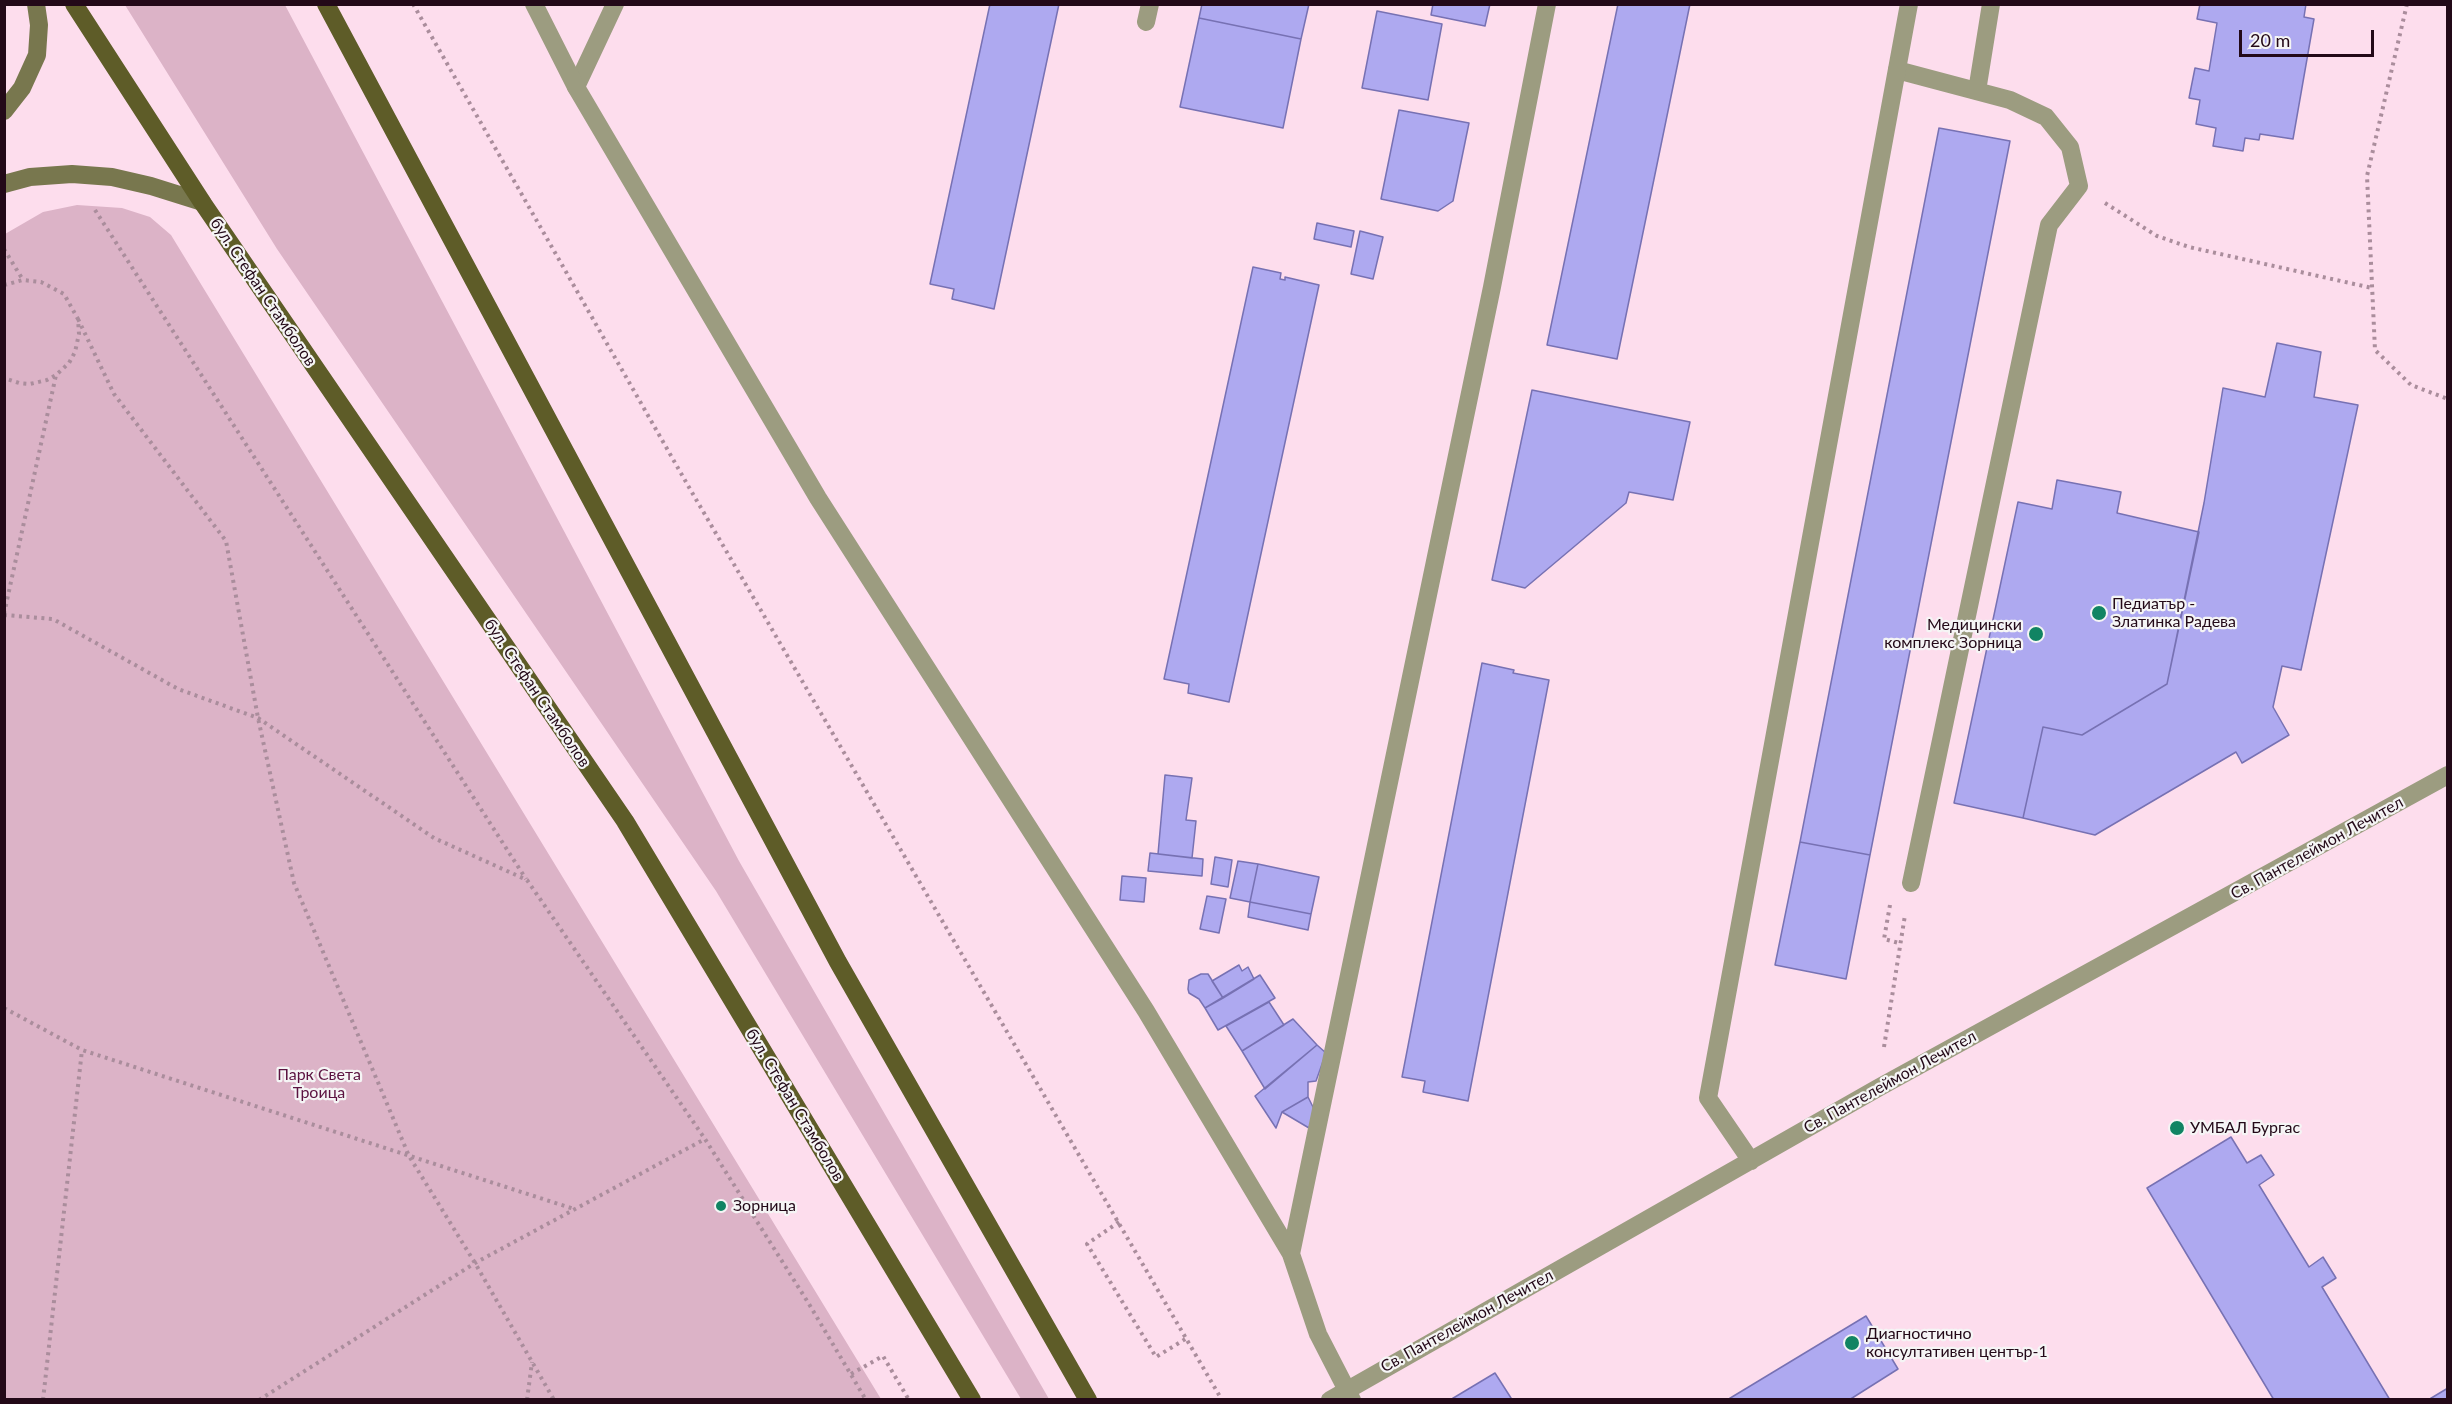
<!DOCTYPE html>
<meta charset="utf-8">
<style>
body{margin:0}
#map{position:relative;width:2452px;height:1404px;overflow:hidden;background:#fddded;font-family:Lato,sans-serif}
canvas{display:block}
.frame{position:absolute;inset:0;border:6px solid #230918;pointer-events:none}
.scale{position:absolute;left:2239px;top:30px;width:135px;height:27px;box-sizing:border-box;border:3px solid #230918;border-top:0;padding-left:8px;font-size:18px;line-height:21px;white-space:nowrap;color:#230918;-webkit-text-stroke:4px #f5f5f5;paint-order:stroke}
</style>
<div id="map">
<canvas width="2452" height="1404"></canvas>
<div class="frame"></div>
<div class="scale">20 m</div>
</div>
<script>
const context = document.querySelector('canvas').getContext('2d');
context.lineJoin = 'round';
function fillPath(path, color) {
  context.fillStyle = color;
  context.fill(path, 'evenodd');
}
function shape(rows) {
  const path = new Path2D();
  for (const r of rows) {
    path.moveTo(r[0], r[1]);
    for (let i = 2; i < r.length; i += 2) path.lineTo(r[i], r[i + 1]);
  }
  return path;
}
function stroke(path, color, width, dash) {
  context.strokeStyle = color;
  context.lineWidth = width;
  context.lineCap = dash ? 'butt' : 'round';
  context.setLineDash(dash || []);
  context.stroke(path);
}
function label(font, color, halo, rows, align = 'center') {
  context.font = font + ' Lato,sans-serif';
  context.lineWidth = 4.5;
  context.setLineDash([]);
  context.textBaseline = 'middle';
  context.strokeStyle = halo;
  context.fillStyle = color;
  for (const [text, x, y, turn = 0] of rows) {
    context.save();
    context.translate(x, y);
    context.rotate((+turn || 0) * Math.PI / 180);
    context.textAlign = isNaN(turn) ? turn : align;
    if (halo) context.strokeText(text, 0, 0);
    context.fillText(text, 0, 0);
    context.restore();
  }
}
fillPath(shape([
 [125,5,285,5,739,861,1049,1399,1021,1399,716,891,277,249],
 [77,205,122,208,150,217,171,235,881,1399,5,1399,5,234,43,212]
]), '#dcb3c7');
const building = shape([
 [990,4,1059,4,994,309,952,299,954,289,930,284,990,4],
 [1202,4,1309,4,1301,39,1199,18,1202,4],
 [1433,4,1490,4,1485,26,1431,15,1433,4],
 [1618,4,1690,4,1617,359,1547,345,1618,4],
 [2200,4,2306,4,2304,17,2314,19,2293,139,2260,134,2259,140,2245,138,2243,151,2213,146,2216,128,2196,124,2200,100,2189,98,2195,68,2209,71,2217,23,2197,19,2200,4],
 [1377,11,1442,24,1428,100,1362,88,1377,11],
 [1199,18,1301,39,1283,128,1180,107,1199,18],
 [1399,110,1469,123,1453,201,1438,211,1381,199,1399,110],
 [1939,128,2010,141,1870,855,1800,842,1939,128],
 [1317,223,1354,231,1351,247,1314,239,1317,223],
 [1360,231,1383,237,1373,279,1351,274,1360,231],
 [1253,267,1281,273,1280,279,1285,280,1285,277,1319,285,1229,702,1188,693,1189,684,1164,679,1253,267],
 [2277,343,2321,352,2314,397,2358,405,2301,670,2282,666,2273,707,2289,735,2242,763,2236,752,2095,835,2023,818,2043,727,2082,735,2167,684,2204,503,2223,388,2265,397,2277,343],
 [1532,390,1690,422,1673,500,1629,492,1626,503,1525,588,1492,580,1532,390],
 [2057,480,2121,492,2117,513,2199,532,2167,684,2082,735,2043,727,2023,818,1954,803,2018,502,2052,509,2057,480],
 [1482,663,1514,670,1513,673,1549,680,1468,1101,1423,1092,1425,1081,1402,1077,1482,663],
 [1165,775,1192,778,1186,820,1196,821,1192,858,1158,854,1165,775],
 [1800,842,1870,855,1846,979,1775,965,1800,842],
 [1150,853,1203,859,1202,876,1148,871,1150,853],
 [1215,857,1232,860,1228,887,1211,884,1215,857],
 [1238,861,1258,864,1250,902,1230,898,1238,861],
 [1258,864,1319,877,1311,914,1250,902,1258,864],
 [1122,876,1146,878,1144,902,1120,900,1122,876],
 [1207,896,1226,899,1219,933,1200,929,1207,896],
 [1250,902,1311,914,1308,930,1248,917,1250,902],
 [1239,965,1242,971,1248,967,1254,979,1223,998,1212,981,1239,965],
 [1201,974,1208,974,1223,998,1205,1008,1199,999,1189,993,1188,989,1189,980,1201,974],
 [1260,975,1275,998,1218,1030,1205,1008,1260,975],
 [1269,1002,1284,1025,1242,1051,1226,1026,1269,1002],
 [1293,1019,1317,1045,1265,1089,1242,1051,1293,1019],
 [1317,1045,1326,1053,1316,1081,1308,1082,1308,1097,1282,1112,1276,1128,1255,1096,1317,1045],
 [1308,1097,1315,1111,1309,1128,1282,1112,1308,1097],
 [2231,1137,2247,1163,2261,1155,2274,1175,2259,1185,2309,1267,2323,1257,2336,1278,2322,1287,2390,1400,2274,1400,2147,1188,2231,1137],
 [1866,1316,1898,1369,1849,1400,1727,1400,1866,1316],
 [1495,1373,1511,1398,1508,1400,1450,1400,1495,1373],
 [2448,1388,2448,1400,2428,1400,2448,1388]
]);
fillPath(building, '#aea9f0');
stroke(building, '#7771b3', 1.5);
stroke(shape([
 [413,4,690,489,1222,1400],
 [2407,4,2367,176,2375,350,2411,385,2448,399],
 [2105,203,2157,236,2189,247,2372,288],
 [95,210,526,879],
 [4,249,23,280],
 [4,285,23,280,41,282,64,294,78,319,79,334,75,352,69,363,56,375,47,380,30,384,19,383,4,378],
 [78,319,114,394,226,541,258,718,294,883,409,1156,475,1263,554,1400],
 [4,614,56,375],
 [4,615,53,619,178,689,258,718,434,838,527,880,705,1139],
 [1890,905,1884,939,1899,943],
 [4,1008,82,1050,574,1209],
 [1884,1047,1905,915],
 [1119,1222,1087,1244,1156,1357,1187,1338],
 [851,1374,883,1356,909,1400],
 [43,1400,82,1050],
 [259,1400,475,1263,705,1139,809,1304,866,1400],
 [527,1400,532,1362]
]), '#aa8d9c', 4, [3, 4.5]);
stroke(shape([
 [1146,22,1150,4],
 [1897,70,2010,100,2046,117,2070,147,2079,186,2049,225,1911,883],
 [576,87,615,4],
 [1977,91,1991,4]
]), '#9c9c80', 18);
stroke(shape([
 [534,4,576,87,818,498,1146,1011,1291,1254,1318,1334,1352,1400],
 [1751,1161,1708,1098,1909,4],
 [1291,1254,1492,287,1547,4],
 [1330,1400,1878,1088,2448,775]
]), '#9c9c80', 18);
stroke(shape([
 [4,111,22,88,37,55,39,25,36,4],
 [4,184,30,177,72,174,112,177,151,186,202,202]
]), '#78774e', 18);
stroke(shape([
 [74,4,202,202,625,821,972,1400],
 [326,4,838,962,1088,1400]
]), '#5e5c28', 18);
for (const [x, y, r, color] of [
 [2099,613,8,"#118463"],
 [2036,634,8,"#118463"],
 [2177,1128,8,"#118463"],
 [721,1206,6,"#118463"],
 [1852,1343,8,"#118463"]
]) {
  const dot = new Path2D();
  dot.arc(x, y, r, 0, 2 * Math.PI);
  context.fillStyle = color;
  context.fill(dot);
  stroke(dot, '#f5f5f5', 2);
}
label('16px', '#230918', '#f5f5f5', [
 ["бул. Стефан Стамболов",263,292,56],
 ["бул. Стефан Стамболов",537,693,56],
 ["Св. Пантелеймон Лечител",2317,848,-29],
 ["Св. Пантелеймон Лечител",1890,1082,-29],
 ["бул. Стефан Стамболов",795,1105,59],
 ["Св. Пантелеймон Лечител",1467,1321,-29]
]);
label('16px', '#230918', '#f5f5f5', [
 ["Педиатър -",2112,604],
 ["Златинка Радева",2112,622],
 ["Медицински",2022,625,"right"],
 ["комплекс Зорница",2022,643,"right"],
 ["УМБАЛ Бургас",2190,1128],
 ["Зорница",733,1206],
 ["Диагностично",1866,1334],
 ["консултативен център-1",1866,1352]
], 'left');
label('16px', '#5c1341', '#f5f5f5', [
 ["Парк Света",319,1075],
 ["Троица",319,1093]
]);
</script>
